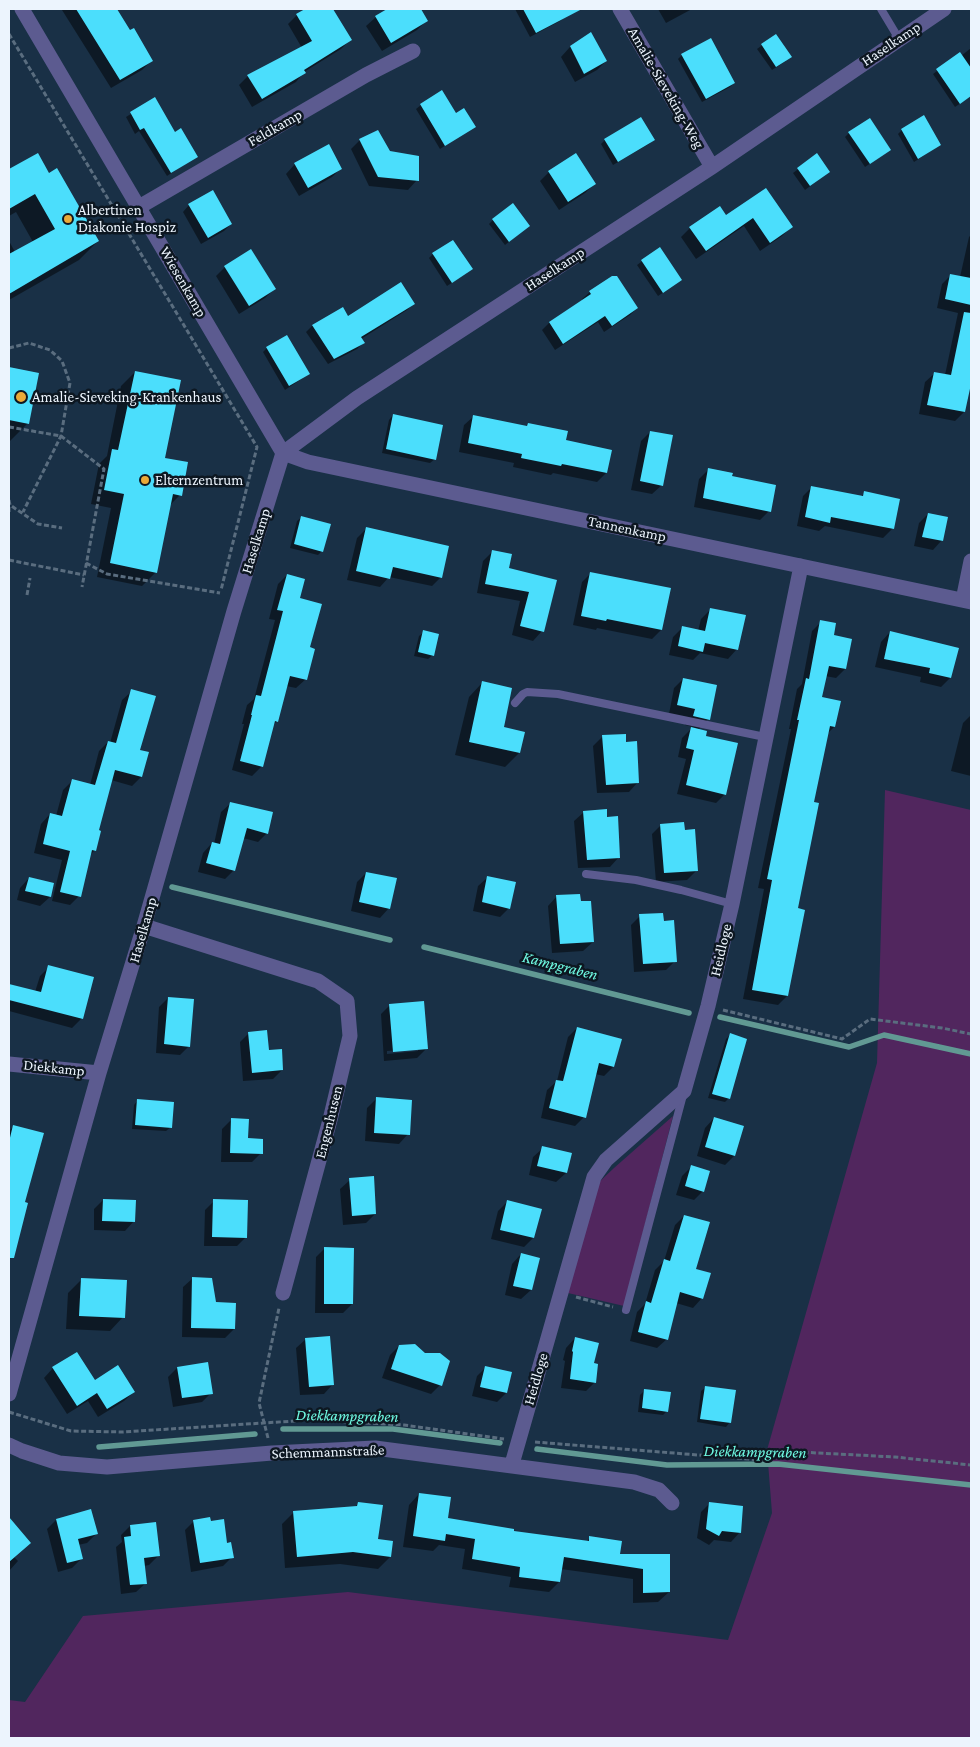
<!DOCTYPE html>
<meta charset="utf-8">
<style>
body{margin:0}
#map{position:relative;width:980px;height:1747px;overflow:hidden;background:#193046;font-family:"Crimson Pro",serif}
canvas{display:block}
.frame{position:absolute;inset:0;border:10px solid #ecf4fd;pointer-events:none}
</style>
<div id="map">
<canvas width="980" height="1747"></canvas>
<div class="frame"></div>
</div>
<script>
const context = document.querySelector('canvas').getContext('2d');
context.lineJoin = 'round';
function fillPath(path, color) {
  context.fillStyle = color;
  context.fill(path, 'evenodd');
}
function shape(rows) {
  const path = new Path2D();
  for (const r of rows) {
    path.moveTo(r[0], r[1]);
    for (let i = 2; i < r.length; i += 2) path.lineTo(r[i], r[i + 1]);
  }
  return path;
}
function stroke(path, color, width, dash) {
  context.strokeStyle = color;
  context.lineWidth = width;
  context.lineCap = dash ? 'butt' : 'round';
  context.setLineDash(dash || []);
  context.stroke(path);
}
function label(font, color, halo, rows, align = 'center') {
  context.font = font + ' "Crimson Pro",serif';
  context.lineWidth = 5;
  context.setLineDash([]);
  context.textBaseline = 'middle';
  context.strokeStyle = halo;
  context.fillStyle = color;
  for (const [text, x, y, turn = 0] of rows) {
    context.save();
    context.translate(x, y);
    context.rotate((+turn || 0) * Math.PI / 180);
    context.textAlign = isNaN(turn) ? turn : align;
    if (halo) context.strokeText(text, 0, 0);
    context.fillText(text, 0, 0);
    context.restore();
  }
}
fillPath(shape([
 [885,790,971,810,971,1738,9,1738,9,1700,25,1702,83,1616,348,1592,728,1640,772,1513,767,1450,877,1063],
 [673,1116,624,1306,568,1293,596,1185,614,1168]
]), '#51265e');
fillPath(shape([
 [63,9,115,9,129,32,152,60,142,70,111,88,62,10],
 [308,9,331,9,350,40,341,49,304,72,296,82,252,107,239,85,248,76,302,48,288,24,297,15],
 [389,9,419,9,426,21,417,30,382,51,366,26,376,17],
 [515,9,562,9,566,16,560,21,530,37],
 [658,9,692,9,666,23],
 [591,34,606,61,597,70,575,82,561,57,570,47],
 [776,35,786,61,772,70,757,49],
 [971,48,971,96,955,107,933,74,960,54,961,56],
 [682,55,734,83,730,87,702,102,678,59],
 [155,99,175,134,197,156,167,176,139,131,135,134,126,117],
 [421,105,455,115,474,127,440,149,416,109],
 [902,130,940,145,914,162,898,134],
 [849,133,890,150,865,167,845,137],
 [360,140,389,152,417,180,408,190,369,186,351,149],
 [605,140,653,140,649,144,613,165,601,144],
 [37,154,49,174,98,241,79,260,9,300,9,241,15,252,33,242,16,212,9,216,9,171],
 [575,155,594,184,585,193,559,210,540,181,549,172],
 [817,155,829,172,805,190,793,173],
 [295,164,341,168,332,177,299,196,286,174],
 [766,190,791,227,782,236,760,251,744,226,696,259,681,237,690,228,726,217],
 [189,205,231,224,224,231,201,244,183,212],
 [493,220,528,226,505,245,489,224],
 [971,235,971,378,964,412,955,421,919,414,925,382,935,373,945,375,958,313,937,308,942,284,951,275,960,277,969,237],
 [660,248,676,284,658,296,637,265],
 [433,254,467,273,447,286,429,258],
 [225,267,274,289,265,298,239,314,216,276],
 [590,292,637,308,630,315,604,332,598,322,555,350,542,330,549,323,583,301,582,299],
 [413,304,407,310,361,339,363,343,357,349,328,364,306,332,312,326],
 [267,348,309,374,285,390,263,352],
 [9,368,38,374,28,423,9,442],
 [135,372,164,459,180,495,169,506,156,572,142,586,97,577,111,508,91,504,99,464,107,456,121,386],
 [393,415,435,459,430,463,382,453,389,420],
 [474,416,526,427,528,424,565,441,606,473,597,482,553,473,551,475,513,467,514,463,459,452,464,425],
 [650,432,662,485,652,494,631,490,641,441],
 [709,469,731,477,769,511,760,520,694,507,699,479],
 [812,487,860,497,865,493,898,500,892,529,883,538,825,526,819,531,797,526,803,496],
 [928,514,942,540,933,550,914,546,919,523],
 [302,517,322,551,318,555,290,548,297,521],
 [366,529,441,577,432,586,389,577,380,587,347,580,357,538],
 [493,551,508,569,555,581,542,631,533,641,512,635,520,601,477,593,483,561],
 [591,573,669,589,661,630,652,639,597,628,596,630,573,625,582,582],
 [287,575,298,599,308,648,306,679,296,688,286,686,277,721,273,725,262,766,252,776,232,770,244,724,242,724,247,705,254,699,275,620,269,619,278,584],
 [710,610,737,649,728,659,700,653,693,660,669,655,673,637,682,628,698,631,701,619],
 [821,622,832,636,851,640,845,669,836,678,825,676,821,698,839,702,834,727,827,734,812,803,796,909,787,996,778,1005,743,999,764,889,758,888,791,729,789,729,797,689,802,684,812,631],
 [424,632,433,655,428,659,414,656,419,636],
 [890,632,957,649,950,678,941,687,920,682,921,677,875,667,881,642],
 [683,679,708,719,698,730,705,737,725,794,716,803,677,794,686,759,678,757,682,738,693,727,685,725,686,718,669,714,674,688],
 [482,683,502,728,519,753,505,767,455,755,469,697],
 [132,691,141,777,132,786,111,780,98,831,95,850,89,856,79,896,70,905,52,901,62,860,34,853,41,824,50,814,56,816,63,790,72,781,90,785,99,751,108,742,110,743,122,700],
 [971,715,971,776,951,771,963,723],
 [602,737,638,782,629,792,597,793,593,746],
 [231,803,267,833,258,842,243,838,234,870,225,879,198,872,203,853,212,843,214,844,221,812],
 [584,812,606,818,619,857,610,867,578,868,574,821],
 [661,825,696,871,687,880,656,882,652,834],
 [366,873,389,908,380,918,351,911,357,882],
 [488,877,509,908,500,917,473,911,478,886],
 [29,878,50,897,40,906,17,900,20,888],
 [557,896,580,903,593,942,583,951,552,953,548,906],
 [640,916,662,922,675,961,666,970,634,972,631,925],
 [49,967,82,1018,72,1028,9,1011,9,986,35,992,40,976],
 [168,998,189,1046,180,1055,156,1053,159,1007],
 [390,1005,426,1049,417,1058,384,1061,381,1014],
 [418,1049,418,1051,387,1054,387,1051],
 [577,1028,613,1067,604,1076,595,1074,584,1117,575,1126,541,1118,547,1090,557,1081,568,1037],
 [249,1033,268,1052,282,1070,273,1079,243,1081,240,1042],
 [730,1035,729,1098,725,1102,708,1098,726,1039],
 [377,1098,408,1134,399,1144,365,1141,367,1108],
 [138,1100,171,1127,166,1131,132,1129,134,1105],
 [714,1118,734,1156,725,1165,697,1156,705,1128],
 [231,1120,247,1140,261,1153,252,1162,221,1162,222,1129],
 [14,1126,24,1203,9,1263,9,1131],
 [543,1148,566,1173,556,1182,529,1175,533,1157],
 [691,1167,703,1191,694,1200,676,1195,682,1176],
 [350,1180,375,1214,366,1223,343,1225,340,1189],
 [103,1200,134,1221,125,1231,94,1230,94,1209],
 [214,1201,246,1237,237,1246,204,1246,205,1210],
 [507,1202,533,1238,524,1247,491,1239,498,1211],
 [684,1216,702,1298,693,1308,676,1303,667,1339,657,1348,630,1341,637,1312,645,1304,655,1270,664,1261,675,1225],
 [325,1248,352,1304,343,1313,315,1313,316,1257],
 [521,1254,531,1290,521,1299,505,1295,512,1264],
 [193,1278,215,1304,234,1329,225,1338,182,1337,183,1287],
 [82,1279,123,1317,110,1331,66,1329,68,1293],
 [575,1338,592,1364,595,1382,586,1391,561,1388,565,1361,563,1360,566,1348],
 [306,1339,333,1384,324,1394,300,1395,296,1348],
 [399,1346,440,1385,431,1394,382,1378,390,1355],
 [486,1367,506,1393,497,1402,472,1396,477,1376],
 [53,1368,95,1382,134,1392,124,1401,98,1417,88,1401,67,1414,44,1378],
 [177,1368,211,1393,202,1402,173,1407,168,1377],
 [706,1387,730,1422,726,1427,697,1422,701,1391],
 [644,1391,667,1411,663,1415,638,1412,640,1395],
 [419,1494,447,1519,512,1532,586,1542,590,1538,619,1555,668,1555,669,1592,658,1602,633,1603,633,1579,561,1569,559,1582,549,1592,509,1587,511,1577,462,1569,465,1549,439,1545,433,1551,403,1547,409,1505],
 [710,1503,740,1532,731,1542,714,1540,709,1545,697,1538,701,1512],
 [358,1504,377,1540,390,1557,378,1569,340,1564,285,1568,282,1524,294,1512,354,1508],
 [56,1520,96,1534,87,1543,78,1545,81,1559,72,1568,58,1572,47,1529],
 [194,1521,232,1557,223,1566,191,1572,185,1530],
 [13,1524,14,1557,18,1561,9,1571,9,1527],
 [130,1526,158,1556,149,1565,144,1566,146,1583,136,1592,121,1594,116,1547,122,1542,121,1535]
]), '#0007');
stroke(shape([
 [172,887,390,940],
 [424,947,689,1013],
 [720,1017,849,1047,884,1035,971,1054],
 [283,1429,393,1429,500,1443],
 [99,1447,255,1434],
 [537,1449,667,1465,778,1464,971,1485]
]), '#619993', 5.5);
fillPath(shape([
 [76,9,117,9,130,30,134,28,153,61,120,80],
 [305,9,333,9,352,40,304,70,306,73,262,99,247,75,312,41,296,14],
 [387,9,421,9,428,21,391,43,375,16],
 [523,9,582,9,536,33],
 [591,32,607,61,584,74,570,46],
 [776,34,792,57,776,67,761,44],
 [711,38,735,83,706,99,681,54],
 [960,52,971,68,971,96,960,104,936,69],
 [442,90,456,113,464,108,476,127,445,146,420,104],
 [155,97,175,132,181,128,198,157,171,173,144,128,140,130,130,112],
 [924,115,941,145,918,159,901,129],
 [641,117,655,140,618,162,604,139],
 [870,118,891,150,870,164,848,132],
 [378,130,390,151,419,156,419,181,378,177,359,139],
 [329,144,342,169,308,188,294,163],
 [38,153,49,173,57,168,99,241,9,294,9,254,55,229,35,194,9,209,9,169],
 [576,153,596,184,568,202,548,171],
 [817,153,830,172,810,186,797,168],
 [766,188,793,227,770,243,753,218,706,251,689,227,720,206,726,215],
 [213,190,232,224,208,238,188,204],
 [513,203,530,226,509,242,492,219],
 [453,240,473,269,452,283,432,253],
 [660,247,682,280,663,293,641,260],
 [251,249,276,289,249,306,224,266],
 [950,274,971,278,971,305,945,299],
 [612,276,617,276,638,308,612,326,605,316,563,344,549,322,591,294,589,291],
 [401,282,415,304,361,337,365,343,334,359,312,325,343,307,348,316],
 [964,312,971,313,971,384,965,412,927,405,934,372,951,375],
 [287,335,310,374,289,386,266,347],
 [9,367,39,373,29,424,9,420],
 [135,371,181,380,165,458,188,462,182,496,173,494,157,573,110,563,124,494,104,490,112,449,118,450],
 [393,414,443,425,436,460,386,449],
 [473,415,527,426,528,423,568,431,566,440,612,450,607,473,562,464,561,466,521,458,522,454,468,443],
 [650,431,673,435,663,486,640,481],
 [708,468,733,473,732,476,776,485,771,512,703,498],
 [811,486,863,496,864,491,900,499,894,529,831,517,830,523,805,517],
 [928,513,948,517,943,541,922,537],
 [301,516,331,524,323,552,294,544],
 [366,527,449,546,442,578,393,567,390,579,356,571],
 [492,550,512,554,509,568,557,580,544,632,520,626,529,592,485,584],
 [590,572,671,588,662,630,607,619,606,621,581,616],
 [287,574,305,579,300,598,322,604,310,647,315,649,307,680,290,676,278,722,275,721,263,767,240,761,252,715,251,715,256,695,261,696,283,611,277,610],
 [710,608,746,615,738,650,705,643,703,652,678,646,682,626,705,631],
 [820,620,836,623,834,635,852,639,846,669,829,666,822,697,841,701,835,727,830,726,814,802,819,803,798,908,805,910,788,996,752,990,772,880,767,879,799,720,797,720,806,678,809,679],
 [423,630,439,634,434,656,418,652],
 [890,631,959,648,951,678,929,673,930,668,884,659],
 [683,678,717,685,710,720,693,716,695,709,677,705],
 [482,681,512,688,504,727,525,732,520,753,469,742],
 [131,689,156,696,140,750,149,752,142,777,115,770,99,830,101,831,96,851,92,850,81,897,60,892,70,851,43,844,50,813,62,816,72,779,95,785,108,741,116,743],
 [691,727,707,731,706,736,738,743,726,795,686,785,694,750,686,748],
 [626,734,626,742,637,741,639,783,606,785,602,735],
 [230,802,273,812,268,834,247,828,235,871,206,863,212,842,220,844],
 [607,809,607,817,618,816,620,858,587,860,583,811],
 [684,822,685,830,695,829,698,871,664,873,660,824],
 [366,872,397,878,390,909,359,902],
 [487,876,516,882,510,909,482,902],
 [29,877,54,883,51,897,25,891],
 [580,894,581,901,591,901,594,942,560,944,556,895],
 [663,913,664,921,674,920,677,962,643,964,639,914],
 [48,965,94,977,83,1019,9,1000,9,984,41,992],
 [168,997,194,999,190,1047,164,1044],
 [424,1001,428,1049,393,1052,389,1004],
 [577,1027,622,1039,614,1067,599,1063,586,1118,549,1108,556,1080,563,1081],
 [267,1030,269,1050,282,1049,283,1070,252,1073,248,1032],
 [730,1033,747,1039,730,1099,712,1094],
 [376,1097,412,1100,410,1135,374,1133],
 [137,1099,174,1102,172,1128,135,1125],
 [714,1117,744,1126,735,1156,705,1147],
 [231,1118,249,1119,248,1138,263,1139,263,1154,230,1153],
 [13,1125,44,1133,25,1202,28,1203,14,1258,9,1258,9,1142],
 [542,1146,572,1153,567,1173,537,1166],
 [691,1165,710,1171,704,1192,685,1186],
 [374,1176,376,1214,352,1216,349,1178],
 [103,1199,136,1200,135,1222,102,1221],
 [213,1199,248,1200,247,1238,212,1237],
 [507,1200,542,1209,534,1238,500,1230],
 [684,1215,710,1222,696,1269,711,1273,703,1299,680,1292,668,1340,638,1332,646,1301,651,1303,664,1259,670,1261],
 [324,1247,354,1248,353,1304,324,1304],
 [521,1253,540,1258,532,1290,513,1286],
 [192,1277,212,1278,216,1302,236,1303,235,1329,191,1328],
 [81,1278,127,1280,125,1318,79,1316],
 [330,1336,334,1385,309,1387,305,1338],
 [575,1337,599,1343,594,1363,598,1364,596,1383,570,1379,573,1352,572,1351],
 [415,1344,425,1353,440,1353,450,1361,442,1386,391,1369,399,1345],
 [77,1352,95,1380,118,1365,135,1392,107,1409,97,1393,77,1406,52,1367],
 [208,1362,213,1394,182,1398,177,1367],
 [485,1366,512,1372,507,1393,480,1387],
 [705,1386,736,1390,731,1423,700,1419],
 [644,1389,671,1392,668,1412,642,1408],
 [419,1493,451,1497,448,1518,514,1529,514,1531,589,1541,589,1536,622,1541,620,1554,670,1554,670,1592,643,1593,643,1569,564,1557,560,1582,519,1577,520,1567,472,1559,475,1539,446,1534,445,1541,413,1536],
 [358,1502,383,1505,378,1539,393,1541,391,1557,353,1552,297,1557,293,1511,357,1506],
 [709,1502,743,1506,741,1533,722,1531,719,1536,706,1529],
 [91,1509,98,1534,78,1539,83,1559,67,1563,56,1519],
 [9,1517,31,1543,9,1562],
 [210,1517,211,1521,224,1519,227,1543,231,1542,234,1558,200,1563,193,1520],
 [156,1522,160,1556,144,1558,147,1584,130,1585,124,1537,131,1536,130,1525]
]), '#4bdefc');
stroke(shape([
 [9,34,257,447,221,590],
 [9,348,29,343,50,350,62,361,70,383,61,436,23,512],
 [9,427,61,436,104,469,82,587],
 [9,500,10,505,38,524,62,528],
 [9,512,9,504],
 [9,560,84,575],
 [86,563,107,574,220,593],
 [27,595,30,578],
 [723,1010,842,1039,870,1019,942,1028,971,1034],
 [576,1297,613,1307],
 [9,1412,71,1431,123,1432,310,1420,404,1425,504,1439],
 [268,1438,259,1403,279,1308],
 [535,1442,761,1460,799,1452,895,1457,971,1465]
]), '#5a6d7f', 3, [5, 2.5]);
stroke(shape([
 [881,9,899,39],
 [515,703,523,694,527,692,558,694,765,737],
 [586,874,636,880,681,890,732,904],
 [626,1310,683,1095]
]), '#5c5b90', 8);
stroke(shape([
 [22,9,283,453],
 [620,9,712,167],
 [139,207,366,75,413,51],
 [283,453,308,462,971,602],
 [963,600,971,561],
 [144,926,318,981,347,1001,350,1036,330,1120,283,1293],
 [9,1064,99,1073],
 [9,1394,99,1073,144,926,234,611,283,453,357,398,712,167,944,9],
 [9,1445,22,1451,59,1463,107,1467,272,1453,375,1448,634,1482,659,1490,672,1503],
 [512,1464,594,1177,606,1160,684,1091,708,1006,732,904,801,566]
]), '#5c5b90', 15);
for (const [x, y, r, color] of [
 [68,219,5,"#eaaa39"],
 [21,397,6,"#eaaa39"],
 [145,480,5,"#eaaa39"]
]) {
  const dot = new Path2D();
  dot.arc(x, y, r, 0, 2 * Math.PI);
  context.fillStyle = color;
  context.fill(dot);
  stroke(dot, '#0d1721', 2);
}
label('15px', '#ecf4fd', '#0d1721', [
 ["Haselkamp",891,44,-34],
 ["Amalie-Sieveking-Weg",666,88,60],
 ["Feldkamp",275,128,-30],
 ["Haselkamp",555,269,-33],
 ["Wiesenkamp",183,282,60],
 ["Tannenkamp",627,529,12],
 ["Haselkamp",256,541,-73],
 ["Haselkamp",143,930,-74],
 ["Heidloge",721,950,-77],
 ["Diekkamp",54,1068,6],
 ["Engenhusen",329,1122,-76],
 ["Heidloge",536,1379,-74],
 ["Schemmannstraße",328,1452,-2]
]);
label('15px', '#ecf4fd', '#0d1721', [
 ["Albertinen",78,210],
 ["Diakonie Hospiz",78,227],
 ["Amalie-Sieveking-Krankenhaus",32,397],
 ["Elternzentrum",155,480]
], 'left');
label('italic 16px', '#6ffbe3', '#0d1721', [
 ["Kampgraben",560,966,14],
 ["Diekkampgraben",347,1416,1],
 ["Diekkampgraben",755,1452,1]
]);
</script>
